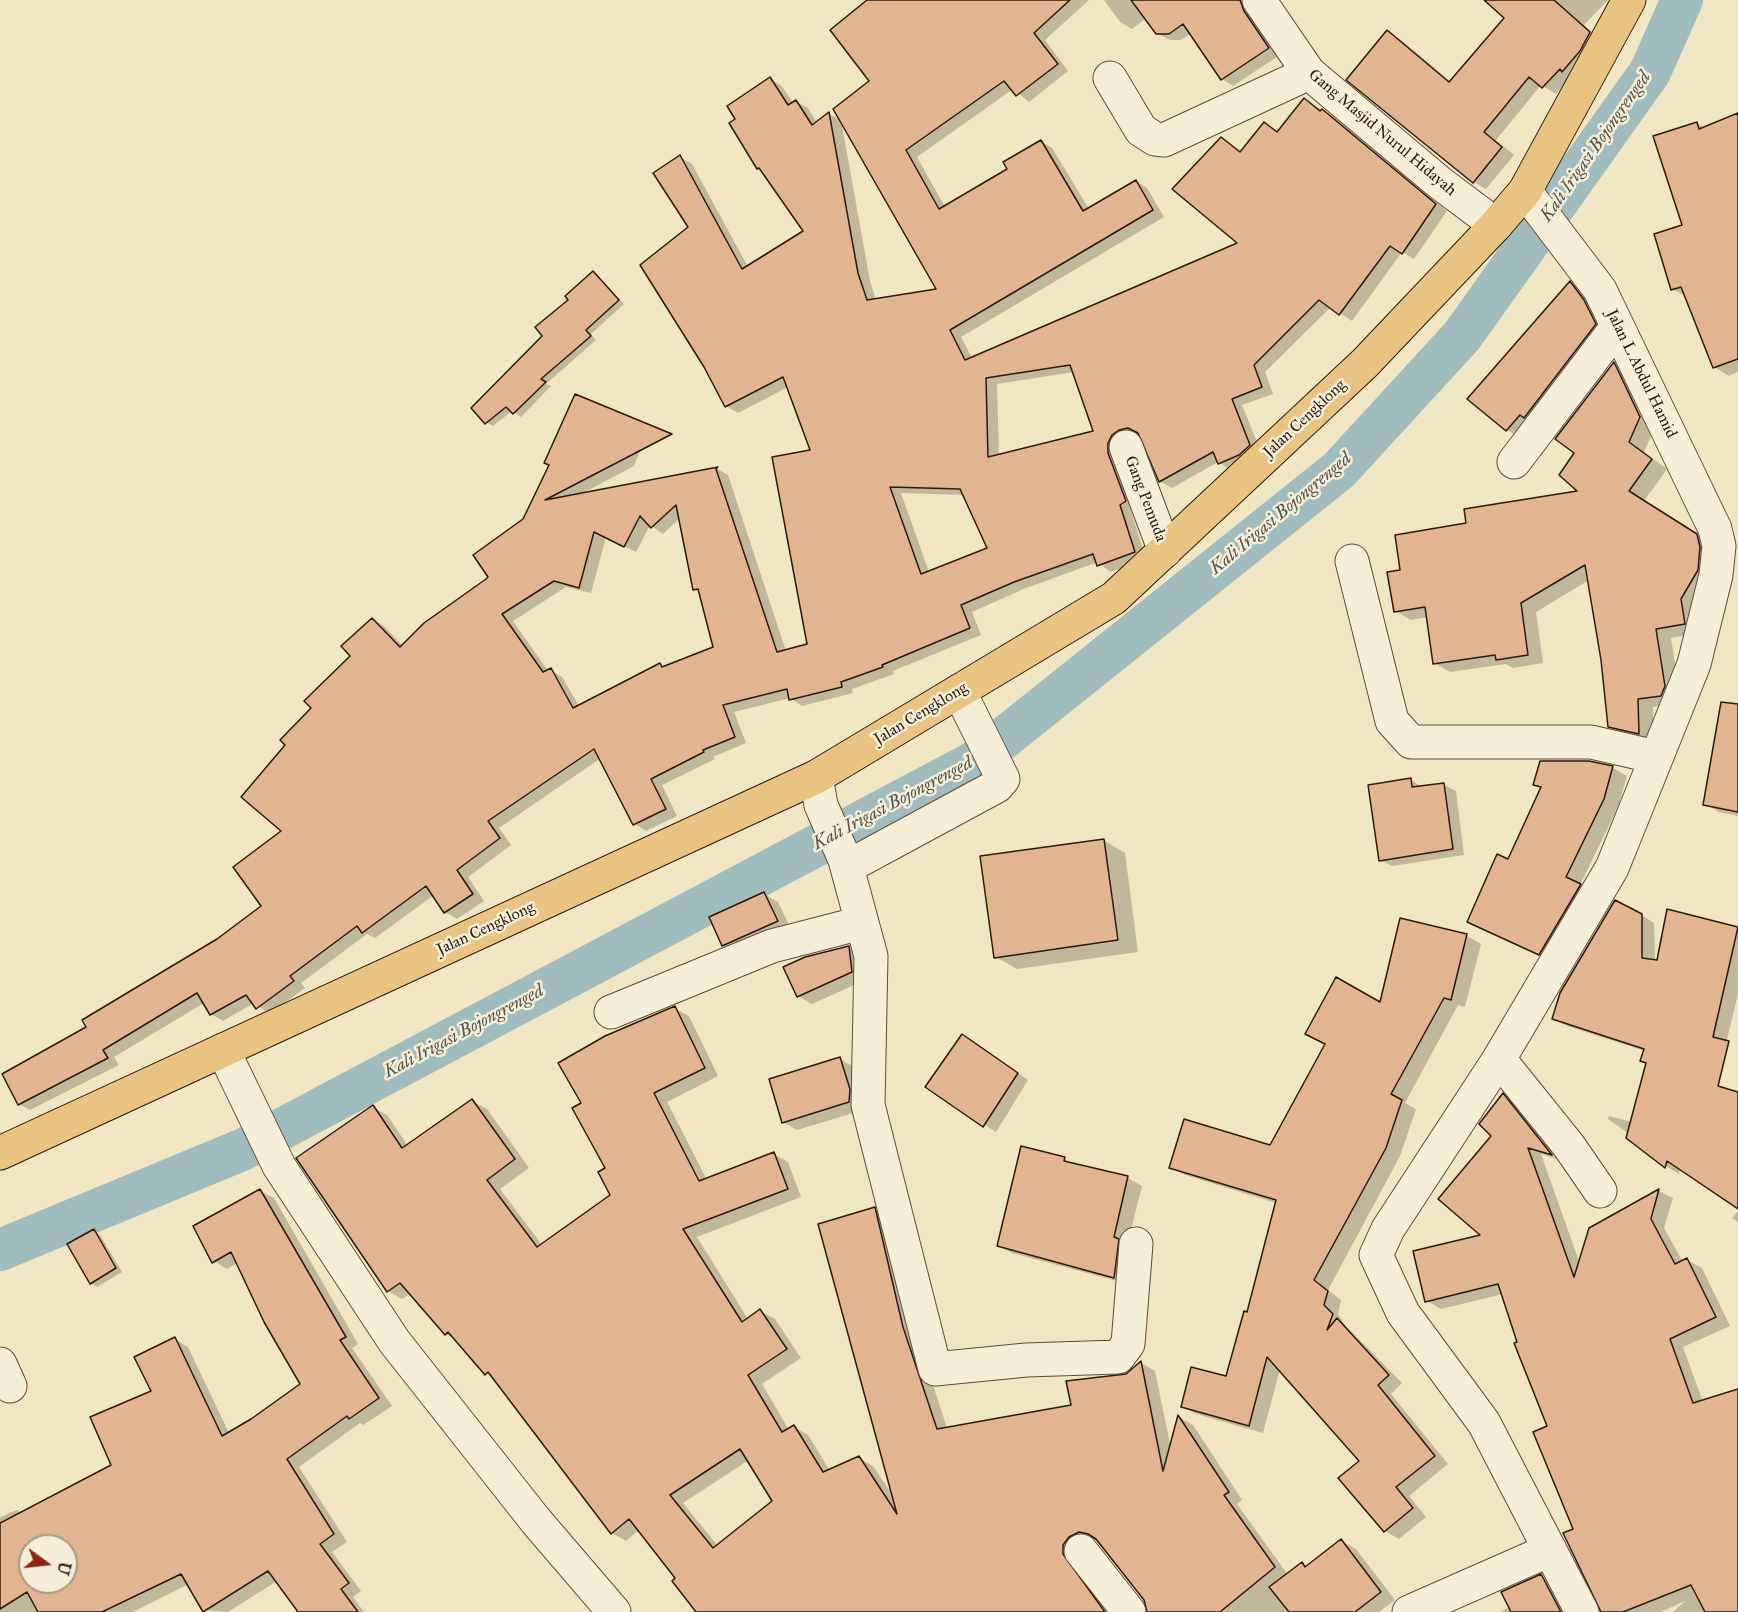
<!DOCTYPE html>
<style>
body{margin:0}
#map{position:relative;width:1738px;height:1612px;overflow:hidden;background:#f1e6c3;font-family:"IM FELL Great Primer",serif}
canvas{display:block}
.north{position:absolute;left:18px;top:1534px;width:60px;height:60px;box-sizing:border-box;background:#f6efd8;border:2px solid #a59988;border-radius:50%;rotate:105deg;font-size:16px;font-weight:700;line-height:24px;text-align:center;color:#2c190f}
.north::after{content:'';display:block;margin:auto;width:21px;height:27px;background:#8f2418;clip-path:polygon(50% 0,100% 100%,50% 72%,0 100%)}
</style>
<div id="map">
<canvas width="1738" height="1612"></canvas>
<div class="north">U</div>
</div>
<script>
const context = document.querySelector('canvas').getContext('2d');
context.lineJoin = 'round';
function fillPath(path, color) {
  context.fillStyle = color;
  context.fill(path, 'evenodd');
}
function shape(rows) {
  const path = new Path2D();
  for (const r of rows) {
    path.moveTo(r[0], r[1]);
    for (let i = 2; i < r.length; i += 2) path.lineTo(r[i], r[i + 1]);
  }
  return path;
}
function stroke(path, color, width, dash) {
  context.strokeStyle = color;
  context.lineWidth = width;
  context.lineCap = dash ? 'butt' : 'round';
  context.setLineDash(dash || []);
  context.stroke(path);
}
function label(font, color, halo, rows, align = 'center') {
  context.font = font + ' "IM FELL Great Primer",serif';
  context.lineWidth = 5;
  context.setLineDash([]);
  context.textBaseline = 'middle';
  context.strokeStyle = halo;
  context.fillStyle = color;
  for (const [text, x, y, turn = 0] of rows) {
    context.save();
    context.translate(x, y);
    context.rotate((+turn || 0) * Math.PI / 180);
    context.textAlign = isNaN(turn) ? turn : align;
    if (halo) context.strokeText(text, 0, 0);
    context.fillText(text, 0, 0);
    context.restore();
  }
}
fillPath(shape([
 [870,0,1089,0,1045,40,1068,71,1029,102,1013,89,917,157,945,207,1009,169,1041,141,1052,148,1089,209,1136,181,1147,188,1164,217,961,337,972,358,1240,244,1222,138,1242,152,1265,124,1279,133,1305,100,1334,117,1447,211,1414,259,1402,252,1352,321,1331,307,1265,372,1273,394,1242,405,1261,452,1231,470,1218,462,1172,488,1160,481,1141,435,1131,436,1137,508,1131,511,1146,559,1110,572,1098,562,1026,588,972,612,981,635,893,671,894,674,852,689,853,693,802,706,790,698,734,712,746,743,713,757,715,759,662,785,677,816,646,831,635,824,601,758,499,828,511,845,468,877,484,901,457,919,445,912,434,895,375,938,367,934,301,983,305,988,269,1014,254,1003,223,1021,211,1014,204,1003,114,1057,119,1065,30,1110,19,1104,88,1028,218,940,263,906,283,831,287,744,352,656,372,619,384,626,403,646,487,580,525,520,551,465,649,428,634,466,581,494,718,469,728,475,786,651,809,645,812,451,788,387,738,413,726,406,690,227,680,157,692,164,748,267,805,232,763,171,758,168,770,79,782,86,793,103,796,101,808,108,817,123,829,114,841,120,870,281,876,300,939,290,871,81],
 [1074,372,1095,433,999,456,997,384],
 [901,493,965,495,989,548,929,572],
 [680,518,694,589,701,593,715,648,665,668,660,665,579,706,562,677,551,670,548,671,513,621,566,587,591,593,606,537,636,552,650,525,663,534],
 [1104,0,1253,0,1280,55,1233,86,1222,79,1191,33,1181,40,1170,40,1157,33,1146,18,1132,29,1120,22],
 [1486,0,1608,0,1584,25,1602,41,1556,94,1541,85,1496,140,1514,155,1486,189,1474,182,1387,32,1400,39,1451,82,1507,18],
 [1738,115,1738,372,1729,376,1714,367,1687,297,1672,289,1697,124,1705,128],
 [593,273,624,304,591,334,596,340,546,384,551,386,521,417,512,411,493,426,486,422,544,336],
 [1570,283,1583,290,1607,332,1519,437,1507,430],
 [1614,364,1629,373,1655,427,1644,452,1667,469,1644,501,1712,544,1699,633,1671,638,1680,696,1677,704,1653,707,1654,741,1625,735,1609,726,1603,660,1589,580,1536,612,1543,663,1513,668,1506,664,1450,672,1434,663,1428,617,1411,620,1395,611,1402,571,1468,524,1581,492,1576,453],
 [1738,705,1738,816,1719,812,1705,804],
 [1589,762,1613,768,1627,776,1618,807,1580,885,1594,893,1553,962,1469,922,1509,861,1542,789,1535,784],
 [1410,780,1423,787,1444,785,1456,791,1464,855,1392,866,1380,860],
 [1103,840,1125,853,1138,952,1017,969,996,957],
 [764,894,778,902,791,929,737,953,723,945],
 [1668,911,1738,929,1738,994,1702,1142,1738,1141,1738,1207,1680,1168,1679,1174,1666,1166,1628,1137,1629,1134,1608,1119,1609,1116,1632,1122,1648,1064,1642,1061,1645,1051,1567,1026,1554,1019,1641,915,1654,923,1655,961,1658,961],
 [1467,936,1481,944,1465,1007,1458,1005,1405,1103,1416,1109,1400,1156,1328,1290,1341,1300,1338,1314,1345,1325,1402,1383,1391,1394,1448,1464,1409,1496,1426,1517,1399,1539,1385,1531,1361,1461,1280,1369,1263,1433,1196,1414,1182,1406,1228,1378,1248,1314,1276,1203,1185,1175,1171,1167,1271,1147,1381,1004],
 [849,947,862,955,865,980,812,1004,798,996],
 [674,1008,689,1016,718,1076,667,1102,707,1180,774,1154,788,1162,801,1197,697,1237,748,1319,760,1311,775,1319,801,1358,762,1384,789,1430,794,1427,808,1435,830,1471,859,1458,873,1466,894,1497,874,1209,889,1217,917,1336,947,1428,1073,1406,1127,1375,1141,1363,1155,1371,1171,1449,1179,1417,1193,1425,1242,1500,1237,1504,1288,1575,1302,1564,1307,1567,1341,1541,1356,1549,1395,1600,1379,1612,1149,1612,1145,1600,1098,1540,1094,1540,1083,1544,1112,1612,698,1612,678,1578,639,1530,626,1541,612,1533,496,1379,486,1373,458,1341,446,1334,411,1293,402,1299,388,1291,373,1107,387,1115,408,1146,472,1101,487,1109,529,1168,500,1189,542,1245,612,1195,607,1169,583,1103],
 [749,1460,774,1501,718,1546,683,1503],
 [974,1042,1028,1080,996,1132,927,1087],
 [840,1059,854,1067,863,1110,797,1130,783,1122],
 [1503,1095,1517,1103,1563,1161,1541,1154,1580,1264,1591,1229,1659,1191,1673,1198,1664,1228,1683,1262,1687,1260,1702,1268,1730,1326,1683,1347,1703,1402,1738,1390,1738,1612,1673,1612,1685,1601,1661,1612,1602,1612,1575,1530,1549,1427,1503,1294,1441,1309,1427,1301,1483,1235,1493,1136],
 [1652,1208,1655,1208,1650,1227],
 [1064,1159,1075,1165,1128,1178,1142,1186,1127,1246,1128,1284,1012,1253,998,1245],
 [260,1191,274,1198,358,1344,352,1348,392,1406,363,1425,360,1423,299,1467,347,1542,332,1552,361,1591,353,1597,364,1612,300,1612,277,1581,228,1612,204,1610,189,1584,133,1612,0,1612,0,1517,17,1510,21,1513,113,1466,153,1391,175,1339,188,1347,229,1433,302,1385,238,1263,227,1269,214,1261],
 [30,1546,66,1546,66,1582,30,1582],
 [1738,1211,1738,1222,1732,1218],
 [94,1231,100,1235,122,1272,97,1287,91,1283],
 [1541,1576,1556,1584,1571,1612,1500,1612,1510,1607]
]), '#0003');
stroke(shape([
 [0,1250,244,1149,974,762,1339,470,1462,336,1650,72,1682,0]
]), '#a1bcbf', 42);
const building = shape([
 [867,0,1070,0,1034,33,1058,64,1016,96,1004,81,906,150,939,209,1007,169,1003,162,1041,140,1083,211,1136,180,1153,210,950,330,965,360,1237,243,1172,189,1221,137,1240,152,1264,122,1277,132,1304,98,1320,111,1322,109,1436,204,1402,254,1390,246,1339,315,1319,300,1254,365,1262,387,1232,399,1250,445,1239,455,1218,464,1213,452,1159,482,1138,433,1128,428,1119,430,1112,435,1108,443,1108,453,1126,501,1120,505,1135,552,1097,566,1093,554,1014,582,961,605,970,628,882,665,883,667,841,682,842,687,789,700,787,689,723,705,735,737,703,750,704,752,651,779,666,809,633,825,594,749,488,821,500,838,457,870,473,894,444,913,426,886,362,933,357,926,290,976,294,981,256,1009,246,995,210,1015,197,993,103,1050,108,1058,18,1105,2,1074,86,1027,82,1020,217,939,261,906,233,867,281,831,241,797,285,745,280,740,311,708,304,701,350,656,341,646,372,618,400,647,424,623,486,579,488,577,473,555,523,519,549,465,544,463,575,394,672,434,545,500,718,467,716,469,777,652,807,644,772,457,810,450,783,377,725,407,704,367,640,265,688,227,653,173,680,155,742,269,803,231,759,168,757,169,729,123,735,119,727,106,770,77,788,105,796,100,812,125,829,112,858,273,867,300,936,289,833,109,869,81,830,30,867,0],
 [1070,365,1093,431,988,457,986,378,1070,365],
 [890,487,960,489,987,548,921,574,890,487],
 [676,505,693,590,698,589,713,647,662,667,660,663,573,708,551,668,543,672,502,614,554,581,579,588,594,532,624,547,640,516,651,528,676,505],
 [1131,0,1240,0,1244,11,1269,48,1221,80,1183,24,1169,34,1156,34,1131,0],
 [1484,0,1554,0,1590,32,1580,51,1562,72,1560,69,1542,88,1529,77,1484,132,1502,147,1473,183,1346,80,1387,30,1449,82,1504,18,1484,0],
 [1738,113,1738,359,1713,368,1681,287,1671,290,1654,234,1682,225,1653,136,1697,122,1699,129,1738,113],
 [593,271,619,300,586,330,591,336,541,379,546,382,513,414,506,407,485,424,471,408,542,336,535,327,568,300,565,296,593,271],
 [1570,281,1584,300,1596,324,1524,418,1520,415,1506,431,1467,399,1570,281],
 [1614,362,1640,417,1629,442,1652,459,1629,491,1697,534,1700,547,1698,570,1681,599,1685,624,1656,629,1665,686,1661,696,1638,699,1639,734,1608,727,1601,660,1585,565,1521,603,1528,655,1496,660,1495,655,1433,664,1425,607,1394,612,1387,572,1400,570,1395,535,1466,523,1464,509,1577,491,1559,475,1574,453,1555,439,1614,362],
 [1721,702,1738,704,1738,812,1703,805,1721,702],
 [1540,761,1589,761,1613,766,1604,799,1566,877,1581,884,1539,955,1467,922,1497,854,1508,859,1541,787,1533,785,1540,761],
 [1411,778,1412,787,1444,783,1453,849,1379,861,1368,785,1411,778],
 [1104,839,1118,940,994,958,980,856,1104,839],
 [764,892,778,921,722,946,709,917,764,892],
 [1615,900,1642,914,1642,958,1657,960,1667,909,1738,927,1713,1037,1729,1041,1718,1086,1738,1092,1738,1209,1667,1161,1665,1168,1626,1138,1646,1063,1640,1061,1644,1049,1552,1019,1560,993,1615,900],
 [1400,918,1467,934,1451,1000,1444,998,1391,1094,1402,1100,1386,1148,1314,1280,1328,1291,1324,1305,1333,1314,1327,1330,1337,1318,1389,1375,1378,1385,1435,1456,1396,1487,1413,1508,1384,1532,1338,1478,1359,1461,1267,1357,1249,1426,1181,1407,1191,1367,1226,1376,1244,1311,1247,1312,1276,1200,1169,1168,1184,1119,1270,1145,1325,1044,1305,1034,1336,977,1380,1002,1400,918],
 [849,946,852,972,797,997,783,967,805,957,849,946],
 [675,1006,705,1068,654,1093,699,1181,774,1152,788,1189,683,1229,742,1322,760,1309,787,1349,748,1375,782,1432,794,1425,823,1472,859,1456,897,1514,818,1224,875,1207,903,1327,937,1429,1071,1405,1066,1381,1126,1374,1141,1361,1163,1471,1178,1415,1229,1492,1224,1495,1275,1567,1220,1612,1147,1612,1144,1600,1096,1539,1088,1534,1079,1532,1069,1537,1063,1545,1063,1554,1105,1612,696,1612,672,1581,675,1578,629,1519,611,1534,488,1372,485,1375,448,1332,445,1335,400,1283,387,1292,296,1158,373,1105,402,1148,472,1099,515,1159,487,1180,537,1247,610,1195,598,1172,605,1168,572,1108,581,1103,558,1063,605,1036,675,1006],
 [740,1449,772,1501,713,1548,670,1495,740,1449],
 [962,1034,1018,1073,983,1127,925,1087,962,1034],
 [840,1057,850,1089,849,1102,782,1123,769,1079,840,1057],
 [1503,1093,1552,1155,1528,1148,1574,1277,1589,1228,1659,1189,1651,1219,1675,1264,1687,1258,1716,1317,1670,1339,1693,1403,1738,1389,1738,1612,1705,1612,1691,1585,1623,1612,1601,1612,1563,1533,1573,1529,1533,1432,1547,1426,1514,1343,1517,1342,1498,1284,1425,1302,1413,1251,1480,1235,1438,1199,1491,1136,1479,1124,1503,1093],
 [1021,1146,1065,1157,1064,1161,1128,1176,1114,1237,1119,1239,1114,1278,997,1246,1021,1146],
 [260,1189,346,1337,340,1340,379,1398,349,1419,347,1416,287,1459,334,1534,320,1544,349,1583,341,1589,358,1612,298,1612,268,1571,203,1612,181,1574,102,1612,38,1612,27,1592,0,1609,0,1523,111,1465,90,1417,151,1391,134,1357,175,1337,222,1436,251,1419,300,1384,264,1322,231,1252,212,1263,193,1226,260,1189],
 [30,1546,66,1546,66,1582,30,1582,30,1546],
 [94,1229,116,1268,90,1284,67,1244,94,1229],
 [1341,1539,1381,1592,1355,1612,1289,1612,1269,1587,1302,1562,1305,1567,1341,1539],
 [1541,1574,1561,1612,1511,1612,1501,1592,1541,1574]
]);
fillPath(building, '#e3b491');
stroke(building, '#2c190f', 1.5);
const minor = shape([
 [1259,0,1309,73,1440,183,1496,225],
 [1110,78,1141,130,1155,139,1164,140,1309,73],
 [1525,191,1600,290,1715,529,1719,546,1716,575,1694,664,1612,868,1499,1059,1388,1229,1376,1255,1403,1313,1484,1423,1582,1612],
 [1126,447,1165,551],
 [1514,462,1617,327],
 [1352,561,1392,721,1411,742,1591,742,1656,757],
 [816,777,821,805,845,860,871,956,868,1105,935,1369,1026,1360,1118,1357,1128,1344,1136,1244],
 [847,867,997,786,1003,779,959,691],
 [611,1012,772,946,861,923],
 [223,1050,279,1166,394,1341,536,1521,614,1612],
 [1499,1059,1569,1146,1600,1191],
 [0,1364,10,1386],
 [1081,1551,1129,1612],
 [1409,1612,1550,1550]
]);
const major = shape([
 [0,1153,816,777,1114,598,1365,363,1496,225,1525,191,1629,0]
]);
stroke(minor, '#5d4c3c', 35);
stroke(major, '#2c190f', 35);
stroke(minor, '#f6efd8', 33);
stroke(major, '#e8c382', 33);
label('16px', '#2c190f', '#f6efd8', [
 ["Gang Masjid Nurul Hidayah",1382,133,40],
 ["Jalan L Abdul Hamid",1641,374,64],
 ["Jalan Cengklong",1305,419,-43],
 ["Gang Pemuda",1145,499,69],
 ["Jalan Cengklong",921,714,-31],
 ["Jalan Cengklong",486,929,-25]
]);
label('italic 18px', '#55524d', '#f6efd8', [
 ["Kali Irigasi Bojongrenged",1596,147,-55],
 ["Kali Irigasi Bojongrenged",1281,514,-40],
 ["Kali Irigasi Bojongrenged",893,804,-28],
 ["Kali Irigasi Bojongrenged",464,1032,-28]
]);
</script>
